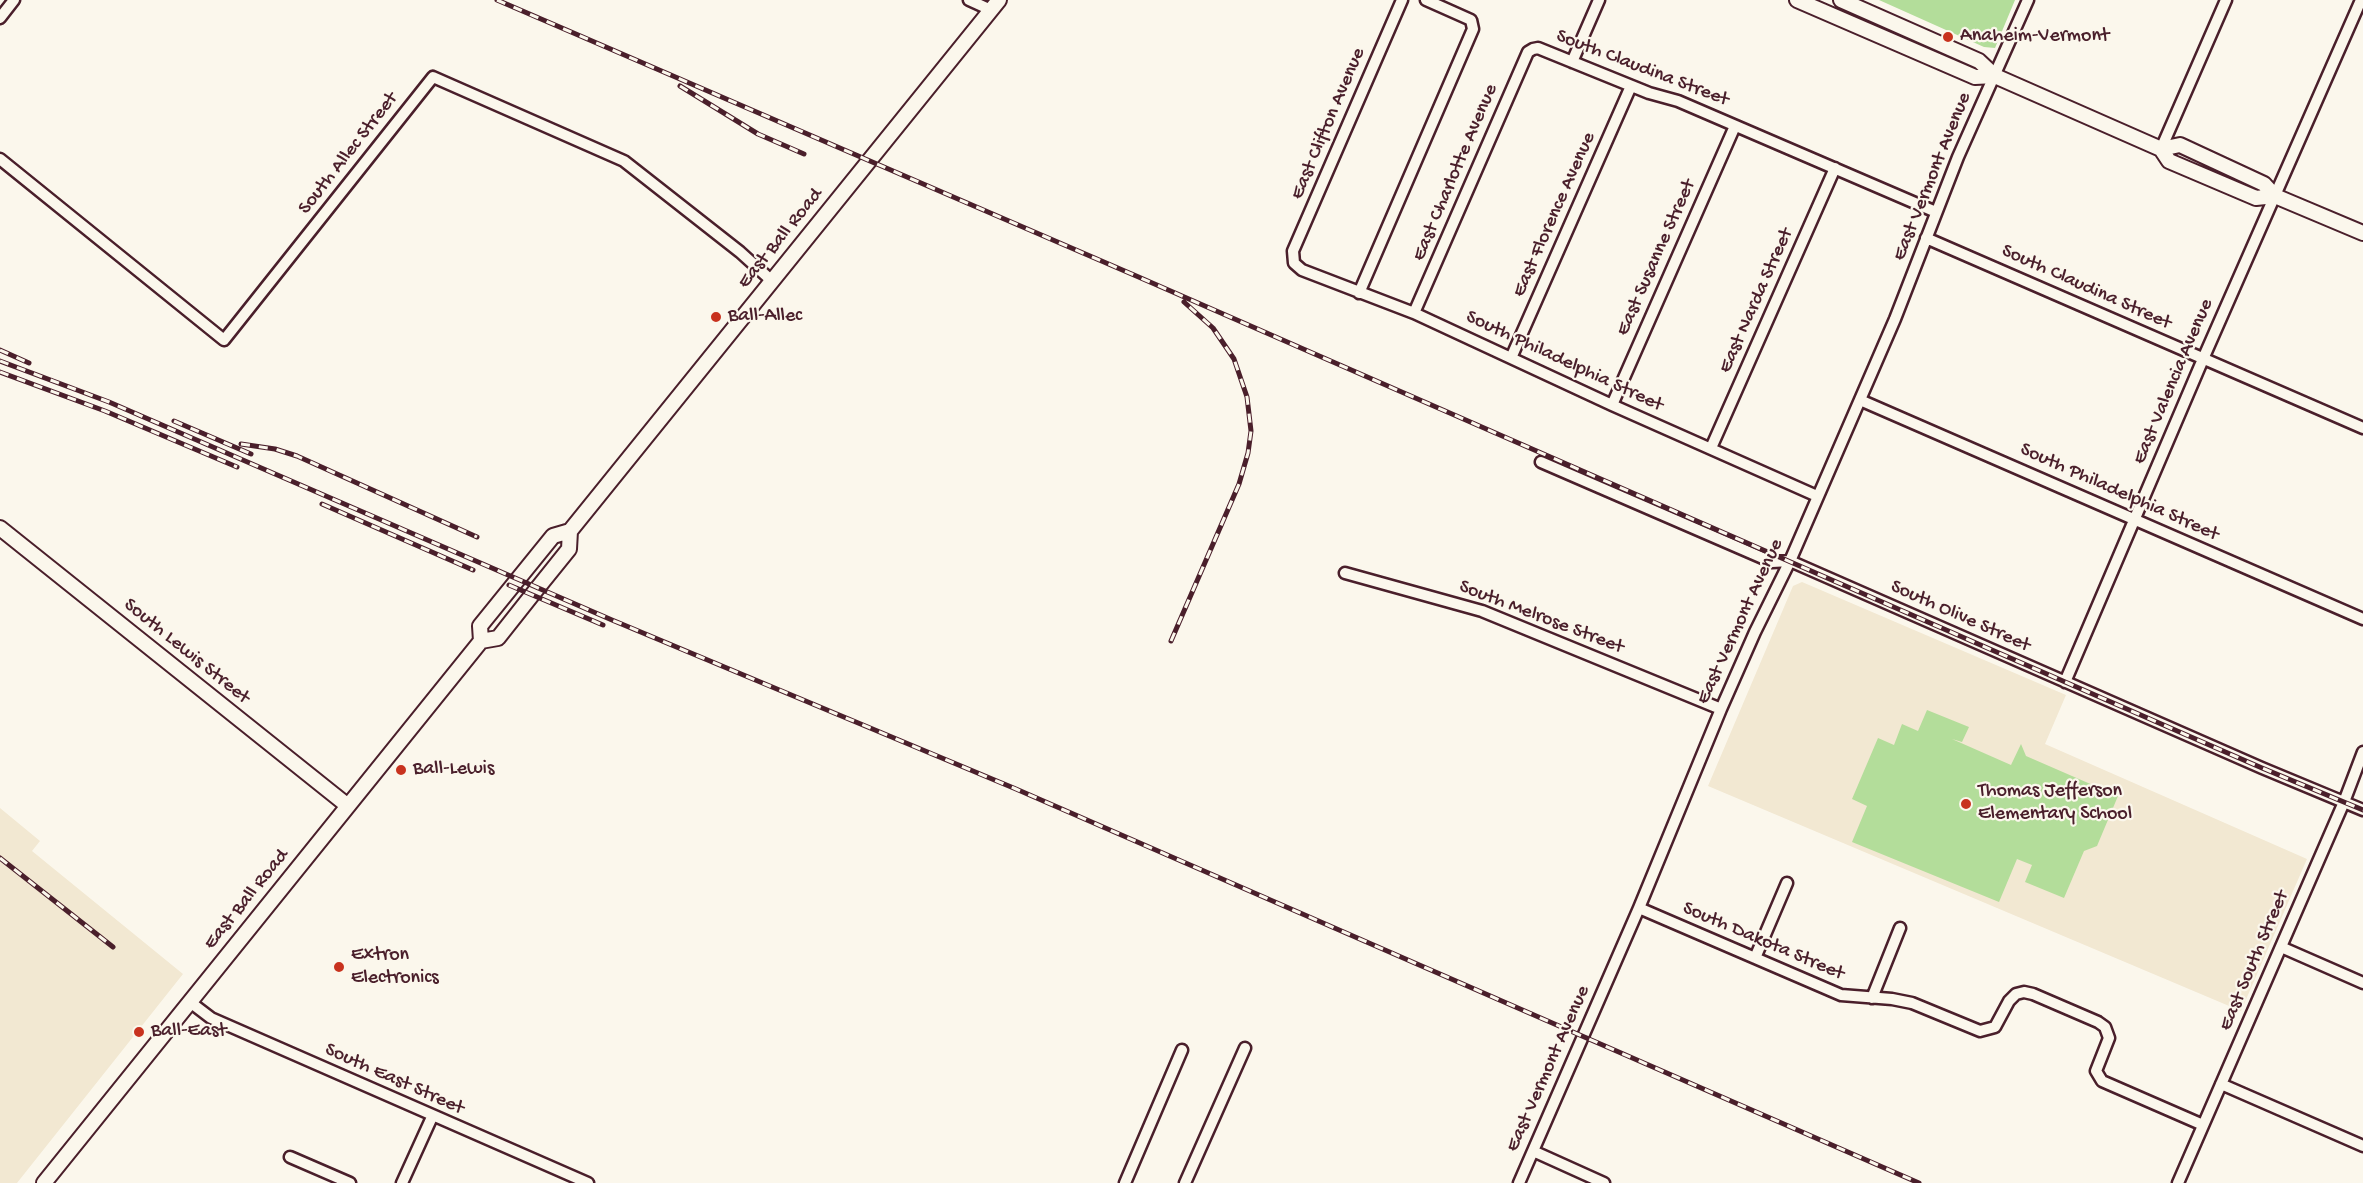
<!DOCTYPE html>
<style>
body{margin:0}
canvas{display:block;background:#fbf7ec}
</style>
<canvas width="2363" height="1183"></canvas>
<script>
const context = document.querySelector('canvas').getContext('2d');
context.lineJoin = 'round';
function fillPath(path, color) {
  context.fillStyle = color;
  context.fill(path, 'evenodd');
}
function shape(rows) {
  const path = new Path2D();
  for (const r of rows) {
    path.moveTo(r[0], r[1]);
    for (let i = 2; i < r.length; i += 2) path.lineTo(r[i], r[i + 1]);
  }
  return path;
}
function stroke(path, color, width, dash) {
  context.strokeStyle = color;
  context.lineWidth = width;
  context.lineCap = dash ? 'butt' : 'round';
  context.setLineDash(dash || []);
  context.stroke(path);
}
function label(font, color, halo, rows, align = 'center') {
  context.font = font + ' "Gochi Hand",sans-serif';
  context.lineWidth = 4.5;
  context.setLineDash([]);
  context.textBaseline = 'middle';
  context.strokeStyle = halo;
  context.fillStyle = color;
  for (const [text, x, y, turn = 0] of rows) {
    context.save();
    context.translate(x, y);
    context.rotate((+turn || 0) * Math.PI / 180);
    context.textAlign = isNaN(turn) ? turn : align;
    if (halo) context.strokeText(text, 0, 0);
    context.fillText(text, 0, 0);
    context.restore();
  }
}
fillPath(shape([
 [1802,582,2066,695,2045,744,2307,859,2241,1011,1708,786,1793,586],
 [0,808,40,841,32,851,183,974,17,1183,0,1183]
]), '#f2e8d2');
fillPath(shape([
 [1879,0,2015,0,1995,48,1984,47],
 [1927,710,1969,727,1962,742,1952,739,2011,765,2021,744,2026,756,2118,796,2097,846,2084,851,2064,898,2025,882,2032,865,2017,859,1999,902,1852,842,1867,806,1852,799,1878,738,1894,745,1902,724,1918,731]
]), '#b3dd9a');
const minor = shape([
 [969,0,991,10],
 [1402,0,1293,251,1294,263,1302,270,1414,313,1612,405,1817,496],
 [0,18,14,0],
 [1572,62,1599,0],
 [2161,149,2226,0],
 [0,159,224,340,433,77,624,161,740,252,772,281],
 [1926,238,2363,428],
 [1359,293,1473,29,1471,20,1426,0],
 [1414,313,1528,52,1533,49,1538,48,1649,93,1678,101,1936,212],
 [1511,358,1631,86],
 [1860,400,2363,619],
 [1612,405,1735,126],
 [1711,448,1835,168],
 [1541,462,1772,562,1790,561,2262,768,2363,810],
 [1345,573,1482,611,1721,709],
 [2065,682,2203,359,2361,0],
 [1639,908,1841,995,1892,999,1912,1003,1980,1031,1995,1027,2009,1001,2016,994,2024,992,2033,994,2098,1022,2105,1027,2109,1038,2096,1071,2102,1081,2203,1125],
 [2281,947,2363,983],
 [1755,958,1787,883],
 [1872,998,1900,928],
 [190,1002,211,1018,588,1183],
 [2221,1084,2363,1146],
 [1533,1151,1604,1183],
 [290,1157,350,1183],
 [402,1183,432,1117],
 [1125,1183,1182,1050],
 [1185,1183,1245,1048],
 [1519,1183,1639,908,1721,709,1755,632,1790,561,1895,319,1958,157,2028,0],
 [2178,1183,2344,802,2363,752]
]);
const major = shape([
 [1797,0,1975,77,1995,76],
 [1841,0,1979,61,1995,76,2161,149,2169,161,2256,198,2275,196],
 [2161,149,2180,145,2264,184,2275,196,2363,233],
 [0,528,348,806],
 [481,641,480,626,553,536,570,531],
 [44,1183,481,641,498,638,532,595,569,549,570,531,999,0]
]);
stroke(minor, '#4a1f2b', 15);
stroke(major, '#4a1f2b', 18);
stroke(minor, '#fbf7ec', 10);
stroke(major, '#fbf7ec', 14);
const rail = shape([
 [497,0,1134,275,2262,768,2363,810],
 [680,86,758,134,804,154],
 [0,350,29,363],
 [0,361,109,402,612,620,1016,789,1919,1183],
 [0,372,105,411,237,467],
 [174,421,251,454],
 [241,444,275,449,297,456,477,537],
 [322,504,473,570],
 [509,585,603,625],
 [1171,641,1239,484,1248,453,1251,431,1247,397,1234,359,1213,328,1184,302],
 [0,858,113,947]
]);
stroke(rail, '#4a1f2b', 5);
stroke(rail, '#fbf7ec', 3, [9]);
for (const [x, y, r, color] of [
 [1948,37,6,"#c8321e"],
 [716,317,6,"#c8321e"],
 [401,770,6,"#c8321e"],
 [1966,804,6,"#c8321e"],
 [339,967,6,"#c8321e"],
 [139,1032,6,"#c8321e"]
]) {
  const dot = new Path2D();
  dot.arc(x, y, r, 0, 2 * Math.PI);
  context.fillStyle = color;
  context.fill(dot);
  stroke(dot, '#fbf7ec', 2);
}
label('20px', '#4a1f2b', '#fbf7ec', [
 ["Anaheim-Vermont",1960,37],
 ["Ball-Allec",728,317],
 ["Ball-Lewis",413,770],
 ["Thomas Jefferson",1978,792],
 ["Elementary School",1978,815],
 ["Extron",351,956],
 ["Electronics",351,979],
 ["Ball-East",151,1032]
], 'left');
label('20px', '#4a1f2b', '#fbf7ec', [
 ["South Claudina Street",1642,69,21],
 ["East Clifton Avenue",1329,124,-67],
 ["South Allec Street",349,154,-52],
 ["East Charlotte Avenue",1456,173,-67],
 ["East Vermont Avenue",1933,177,-68],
 ["East Florence Avenue",1555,215,-66],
 ["East Ball Road",781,239,-51],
 ["East Susanne Street",1657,258,-66],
 ["South Claudina Street",2086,288,24],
 ["East Narda Street",1757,301,-66],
 ["South Philadelphia Street",1564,362,25],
 ["East Valencia Avenue",2174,382,-67],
 ["South Philadelphia Street",2119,493,24],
 ["South Olive Street",1960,617,24],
 ["South Melrose Street",1541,618,21],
 ["East Vermont Avenue",1741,622,-65],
 ["South Lewis Street",186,652,39],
 ["East Ball Road",247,900,-51],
 ["South Dakota Street",1763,942,23],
 ["East South Street",2255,961,-67],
 ["East Vermont Avenue",1549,1069,-66],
 ["South East Street",394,1080,24]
]);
</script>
